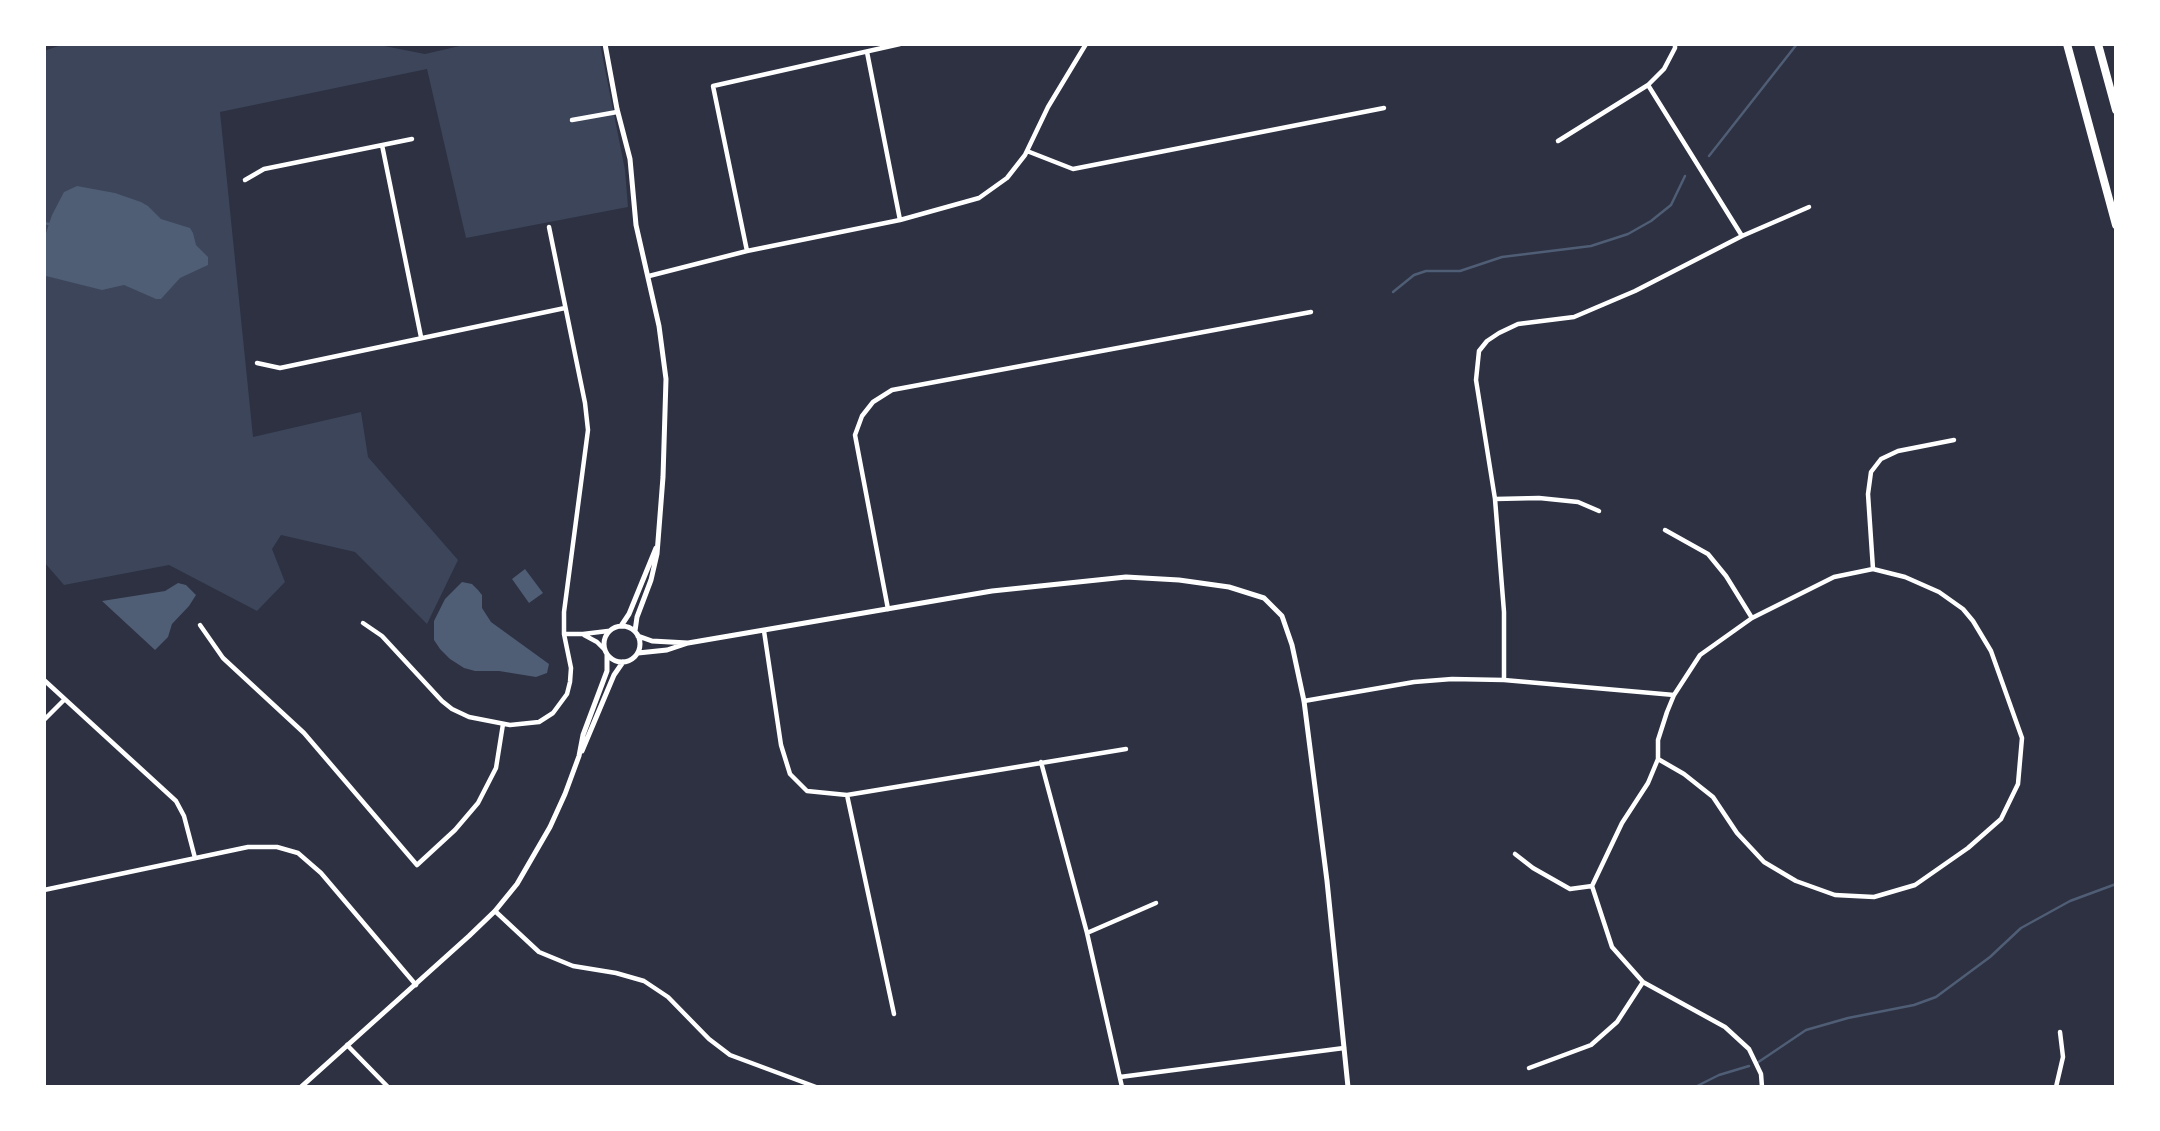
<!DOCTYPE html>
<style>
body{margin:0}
#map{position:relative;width:2160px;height:1131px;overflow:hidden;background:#2d3142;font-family:Rubik,sans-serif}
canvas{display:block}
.frame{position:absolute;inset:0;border:46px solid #fff;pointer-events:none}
</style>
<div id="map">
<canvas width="2160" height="1131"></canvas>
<div class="frame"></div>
</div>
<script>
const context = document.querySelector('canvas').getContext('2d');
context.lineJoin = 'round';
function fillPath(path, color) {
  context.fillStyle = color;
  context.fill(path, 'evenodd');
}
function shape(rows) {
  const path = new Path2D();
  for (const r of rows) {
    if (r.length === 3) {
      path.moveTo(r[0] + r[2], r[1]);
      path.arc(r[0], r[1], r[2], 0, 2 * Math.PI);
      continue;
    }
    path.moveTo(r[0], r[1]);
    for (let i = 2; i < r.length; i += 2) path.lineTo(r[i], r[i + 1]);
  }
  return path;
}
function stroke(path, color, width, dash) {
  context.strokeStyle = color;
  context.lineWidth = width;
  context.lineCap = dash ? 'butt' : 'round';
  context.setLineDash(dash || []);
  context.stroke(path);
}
fillPath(shape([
 [64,44,374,44,425,54,468,44,600,44,625,170,628,207,466,238,427,69,220,112,253,437,361,412,368,457,458,560,427,624,355,552,281,535,272,549,285,582,257,611,169,565,64,585,44,562,44,51]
]), '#3c4559');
fillPath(shape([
 [77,186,115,193,141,202,148,206,161,219,190,228,193,233,196,245,208,257,208,265,180,278,161,299,156,299,124,285,102,290,46,276,44,273,44,239,52,215,64,192],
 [525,569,543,593,529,603,512,579],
 [462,582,472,584,478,590,482,595,482,608,491,622,549,664,547,673,536,677,499,671,475,671,464,668,450,659,440,649,434,640,434,621,445,599],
 [178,583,186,585,196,595,189,606,172,624,168,637,155,650,102,601,165,591]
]), '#4f5d75');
stroke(shape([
 [1709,156,1797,44],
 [44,223,49,224],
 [1393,292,1414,275,1426,271,1460,271,1502,257,1591,246,1628,234,1651,221,1671,205,1685,176],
 [1757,1063,1806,1030,1848,1018,1914,1005,1936,997,1990,957,2021,928,2070,901,2116,884],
 [1695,1087,1719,1075,1749,1066]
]), '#4f5d75', 2.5);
stroke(shape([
 [867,52,900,220],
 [1648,85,1742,236],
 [572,120,617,112],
 [1558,141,1648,85,1664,69,1675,48,1675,44],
 [382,145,421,337],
 [1027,151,1073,169,1384,108],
 [245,180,264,169,412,139],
 [747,251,713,86,900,44],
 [649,276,747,251,900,220,979,198,1007,178,1025,155,1048,107,1086,44],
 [257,363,280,368,565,308],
 [1495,499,1539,498,1578,502,1599,511],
 [1665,530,1708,554,1726,576,1752,618],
 [1873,569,1868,494,1871,472,1881,459,1898,451,1954,440],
 [888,609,855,435,862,416,873,402,892,390,1311,312],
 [363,623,382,636,442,701,452,709,469,717,510,725,539,722,553,713,567,694,570,682,571,668,564,634,564,612,588,430,585,403,549,227],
 [200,625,223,658,304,733,417,865,455,830,478,803,496,768,503,724],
 [764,631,781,745,790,774,807,791,847,795,1126,749],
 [564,634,583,634,608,631],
 [584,635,597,642,604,649],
 [44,680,176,801,184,816,195,858],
 [1504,680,1504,612,1495,499,1476,380,1479,351,1487,341,1499,333,1518,324,1574,317,1635,291,1742,236,1809,207],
 [1304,701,1414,682,1452,679,1504,680,1674,695],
 [44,720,64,700],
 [1658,759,1684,774,1713,797,1737,833,1764,862,1796,881,1835,895,1874,897,1915,885,1968,848,2001,819,2018,784,2022,738,1991,651,1973,621,1963,609,1939,592,1905,577,1873,569,1834,577,1752,618,1700,655,1674,695,1667,712,1658,740,1658,759,1648,783,1622,823,1592,886,1612,947,1643,982,1725,1027,1749,1049,1761,1074,1762,1087],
 [1041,762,1087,933,1122,1087],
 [847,795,894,1014],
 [1515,854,1533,868,1570,889,1592,886],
 [44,890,248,847,277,847,298,853,321,873,416,985],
 [495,911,539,952,573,966,616,973,644,981,668,997,709,1039,730,1055,816,1087],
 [1087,933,1156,903],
 [347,1045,388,1087],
 [1529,1068,1591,1045,1617,1022,1643,982],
 [1120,1077,1344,1048],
 [2056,1087,2063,1057,2060,1032]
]), '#fff', 4.5);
stroke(shape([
 [605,44,617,109,630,159,636,225,659,326,666,379,663,477,657,554,651,580,637,617,635,631],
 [622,644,18],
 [621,626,629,614,656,548],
 [638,636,652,641,688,643,992,591,1126,577,1179,580,1229,587,1264,598,1282,616,1292,645,1304,701,1327,881,1348,1087],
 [638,653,667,650,688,643],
 [582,751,614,675,623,662],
 [301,1087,469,936,495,911,517,884,550,827,565,794,579,756,583,735,607,671,607,655]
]), '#fff', 5);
stroke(shape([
 [2067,44,2116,225],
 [2098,44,2116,110]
]), '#fff', 8);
</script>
